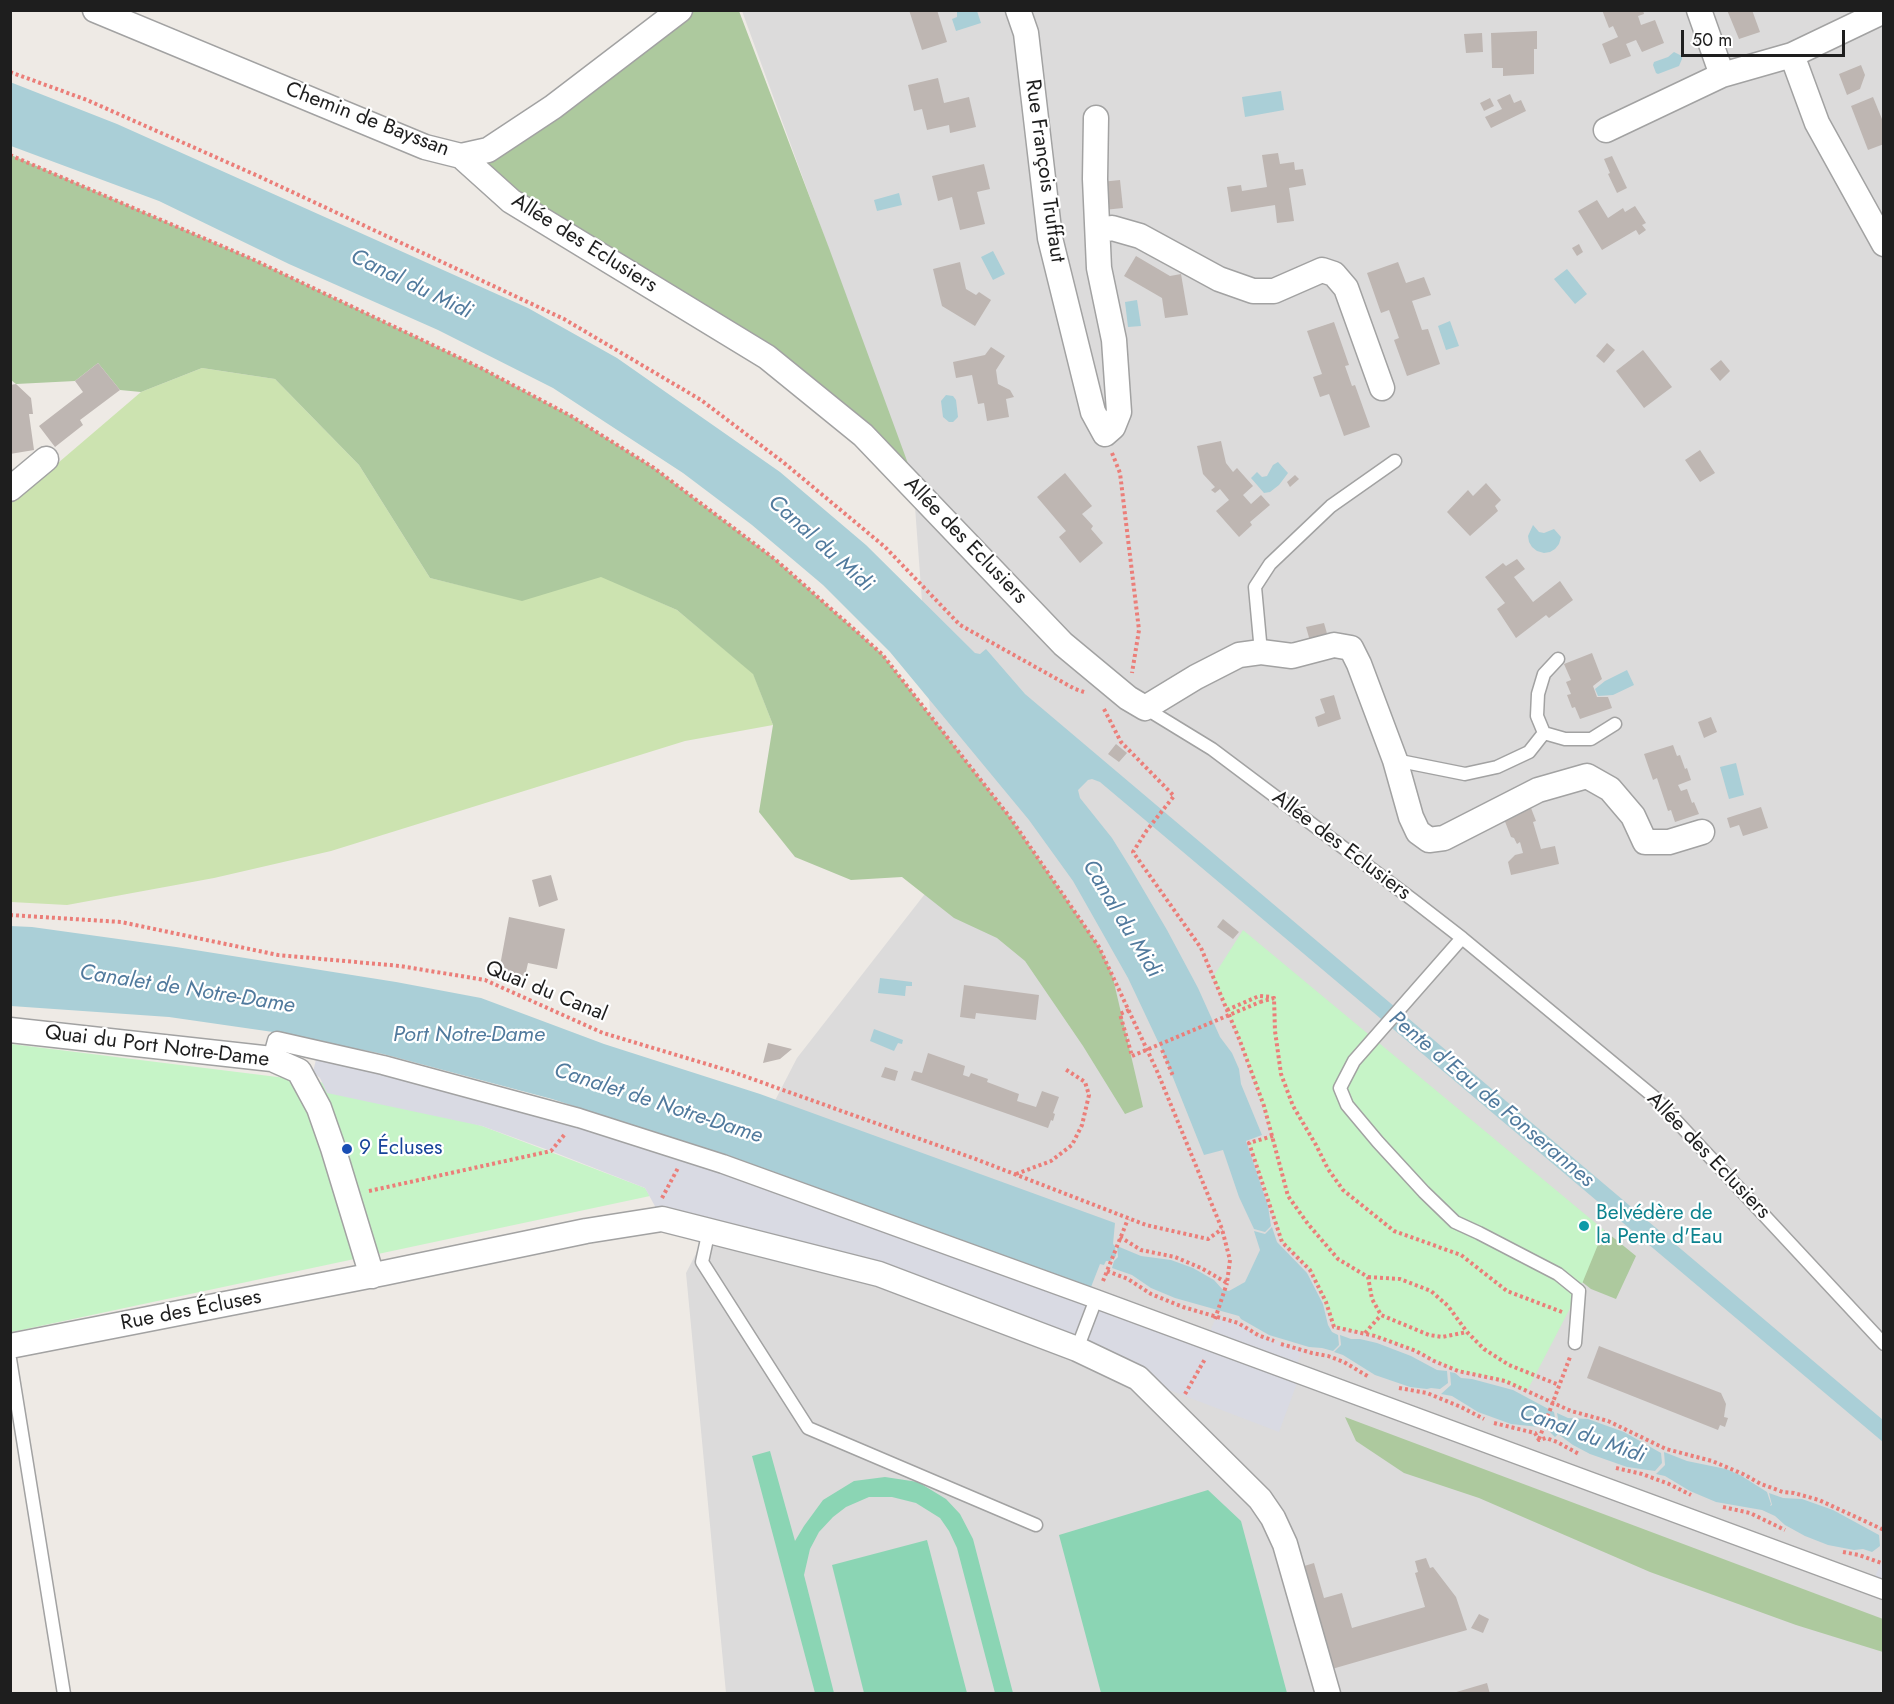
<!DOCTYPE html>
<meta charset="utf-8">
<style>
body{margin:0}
#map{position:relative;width:1894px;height:1704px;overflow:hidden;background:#eeeae5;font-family:Jost,sans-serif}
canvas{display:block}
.frame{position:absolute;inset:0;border:12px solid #1e1e1e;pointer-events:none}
.scale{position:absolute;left:1681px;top:30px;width:164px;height:27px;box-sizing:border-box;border:3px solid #1e1e1e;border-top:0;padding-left:8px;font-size:18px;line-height:21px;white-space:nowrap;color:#1e1e1e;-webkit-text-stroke:4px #fff;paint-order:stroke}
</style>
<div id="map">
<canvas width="1894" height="1704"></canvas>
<div class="frame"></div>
<div class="scale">50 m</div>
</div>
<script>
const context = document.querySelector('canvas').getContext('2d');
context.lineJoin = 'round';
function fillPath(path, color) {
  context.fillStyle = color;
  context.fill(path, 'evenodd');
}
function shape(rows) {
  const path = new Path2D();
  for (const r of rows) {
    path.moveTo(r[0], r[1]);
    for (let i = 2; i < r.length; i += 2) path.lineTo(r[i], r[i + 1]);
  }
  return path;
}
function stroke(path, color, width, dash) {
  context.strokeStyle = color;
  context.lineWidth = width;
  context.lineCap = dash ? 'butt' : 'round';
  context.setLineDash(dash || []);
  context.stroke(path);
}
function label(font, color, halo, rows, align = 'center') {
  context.font = font + ' Jost,sans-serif';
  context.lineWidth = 4.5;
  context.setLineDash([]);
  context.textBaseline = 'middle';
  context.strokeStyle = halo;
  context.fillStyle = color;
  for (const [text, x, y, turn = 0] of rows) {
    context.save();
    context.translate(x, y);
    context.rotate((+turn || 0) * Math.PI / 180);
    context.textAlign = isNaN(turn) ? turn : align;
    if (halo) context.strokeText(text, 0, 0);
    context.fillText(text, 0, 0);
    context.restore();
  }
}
fillPath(shape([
 [742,11,1883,11,1883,1693,726,1693,686,1273,797,1058,942,872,913,480]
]), '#dcdbdb');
fillPath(shape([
 [202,368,275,379,359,465,430,578,522,600,601,576,677,610,753,673,773,725,685,741,331,851,214,878,67,905,11,902,10,504,141,392]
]), '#cce3b0');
fillPath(shape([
 [680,11,739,11,829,248,914,480,863,435,461,156],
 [11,155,252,259,481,368,571,416,654,468,776,560,882,654,1009,816,1099,947,1112,974,1143,1107,1125,1114,1083,1046,1025,961,997,938,954,918,902,877,851,880,795,857,759,812,773,725,753,674,677,610,601,577,522,601,430,578,359,465,275,379,202,368,141,392,120,390,98,363,75,381,16,384,11,380],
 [1604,1230,1636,1256,1616,1299,1591,1289,1572,1274,1600,1241],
 [1345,1417,1883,1619,1883,1652,1796,1625,1650,1572,1479,1498,1404,1473,1356,1441]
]), '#adc99e');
fillPath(shape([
 [1243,930,1604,1230,1579,1291,1527,1391,1489,1377,1458,1371,1416,1351,1364,1333,1334,1327,1310,1270,1282,1242,1249,1143,1272,1135,1240,1041,1213,977],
 [11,1044,334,1084,482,1126,645,1188,650,1196,12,1332,11,1327]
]), '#c6f4c7');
fillPath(shape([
 [770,1451,795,1541,804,1526,823,1500,854,1481,885,1477,918,1482,946,1499,960,1514,973,1539,1013,1693,995,1693,957,1548,949,1531,940,1518,916,1503,892,1497,869,1497,846,1507,833,1517,819,1532,810,1549,804,1575,834,1693,815,1693,752,1456],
 [1208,1490,1241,1521,1287,1693,1101,1693,1059,1535],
 [927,1540,967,1693,864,1693,832,1565]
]), '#8bd5b4');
fillPath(shape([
 [318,1051,579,1118,1207,1339,1216,1317,1238,1323,1258,1335,1302,1350,1297,1365,1874,1579,1881,1563,1883,1564,1883,1600,1297,1383,1279,1432,1138,1378,879,1274,662,1219,645,1188,551,1151,482,1126,327,1093,320,1078,313,1072]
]), '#d9dae3');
fillPath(shape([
 [957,11,977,11,981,23,956,31,952,19,957,17],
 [1674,52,1682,56,1682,59,1679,66,1658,74,1656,73,1653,65,1654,62,1668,57],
 [10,82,117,124,528,308,617,358,780,472,866,545,975,653,980,654,986,649,1025,694,1883,1420,1883,1442,1100,782,1092,779,1088,780,1078,790,1080,798,1112,838,1130,867,1167,930,1198,988,1220,1037,1232,1053,1239,1069,1241,1084,1262,1135,1246,1141,1268,1206,1271,1226,1265,1232,1254,1229,1239,1197,1223,1150,1204,1155,1162,1050,1128,978,1073,881,1029,820,890,652,823,585,752,525,683,473,553,388,438,330,289,264,159,201,11,146],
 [1281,91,1284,110,1245,117,1242,97],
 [899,193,902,205,877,211,874,200],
 [993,251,1005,274,993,280,981,257],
 [1567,269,1587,294,1575,304,1554,279],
 [1137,300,1141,326,1128,327,1125,302],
 [1450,321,1459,346,1446,350,1438,326],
 [946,395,953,396,956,400,958,417,953,422,949,422,943,417,941,401],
 [1278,462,1288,473,1279,485,1270,492,1264,493,1251,478,1257,472,1262,477,1267,476,1273,465],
 [1533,525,1539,532,1544,533,1554,529,1561,537,1559,544,1555,549,1550,552,1544,553,1537,551,1532,547,1529,542,1528,536],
 [1627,670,1634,685,1613,695,1598,696,1595,689,1605,681],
 [1736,763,1744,795,1729,799,1720,767],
 [10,926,32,927,176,947,396,982,481,998,604,1044,760,1094,1115,1223,1113,1244,1115,1246,1116,1256,1110,1261,1106,1261,1104,1265,1100,1264,1091,1287,729,1156,552,1099,383,1054,273,1032,169,1017,11,1006],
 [880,978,912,982,912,986,906,986,905,996,878,993],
 [874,1029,903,1040,902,1044,898,1043,894,1051,870,1041],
 [1272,1227,1277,1242,1307,1273,1323,1304,1328,1325,1332,1332,1338,1335,1339,1345,1333,1351,1322,1348,1309,1347,1269,1335,1241,1319,1239,1316,1175,1298,1151,1288,1132,1275,1112,1268,1114,1261,1118,1257,1117,1246,1141,1256,1171,1260,1193,1268,1214,1280,1223,1290,1229,1291,1245,1282,1260,1250,1254,1231,1265,1234],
 [1340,1335,1351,1339,1360,1339,1377,1343,1411,1356,1437,1370,1447,1371,1448,1383,1440,1389,1431,1388,1427,1389,1410,1387,1375,1375,1343,1355,1334,1352,1341,1345],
 [1450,1372,1455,1373,1461,1378,1472,1379,1513,1390,1554,1412,1556,1423,1548,1430,1539,1427,1511,1424,1478,1412,1452,1396,1441,1394,1451,1385],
 [1557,1413,1568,1418,1588,1419,1624,1432,1661,1453,1662,1463,1655,1471,1627,1467,1590,1454,1573,1445,1558,1434,1555,1437,1550,1432,1559,1424],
 [1664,1452,1687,1461,1726,1469,1740,1475,1767,1492,1771,1504,1770,1506,1772,1505,1769,1493,1783,1498,1802,1499,1833,1510,1879,1535,1880,1546,1872,1552,1863,1549,1854,1550,1828,1545,1805,1536,1785,1525,1775,1516,1762,1510,1716,1502,1690,1491,1665,1476,1656,1474,1665,1465]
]), '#aacfd7');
fillPath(shape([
 [909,10,937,10,947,42,922,50],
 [1602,10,1643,10,1644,14,1638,16,1641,25,1655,20,1664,43,1642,52,1636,40,1626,44,1631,56,1610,64,1602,44,1618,37,1613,26,1609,28],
 [1727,10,1752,10,1760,32,1739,39],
 [1537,31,1537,49,1534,49,1534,74,1503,76,1503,68,1492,68,1491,33],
 [1482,33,1483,52,1466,53,1464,34],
 [1861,65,1865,75,1860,89,1847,95,1839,74],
 [938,78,944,103,969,97,976,127,950,133,949,125,927,130,922,109,914,111,908,85],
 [1510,94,1514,103,1521,100,1526,111,1491,128,1485,117,1502,109,1497,100],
 [1873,97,1884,124,1884,144,1868,150,1851,106],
 [1490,98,1494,106,1484,111,1480,103],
 [1278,153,1280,164,1294,162,1295,170,1303,169,1306,185,1289,188,1294,221,1277,223,1275,205,1231,212,1227,187,1241,185,1242,191,1267,187,1262,155],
 [1612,156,1627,188,1617,193,1608,174,1610,173,1604,159],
 [984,164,990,189,977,192,985,224,960,230,952,197,938,201,932,176],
 [1120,180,1123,208,1104,210,1101,182],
 [1597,200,1608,218,1623,208,1625,212,1635,206,1646,223,1642,225,1646,230,1639,235,1636,230,1602,250,1578,211],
 [1579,244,1583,252,1577,256,1572,248],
 [1136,256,1170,276,1181,274,1188,315,1165,318,1162,298,1124,276],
 [960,262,966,289,976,295,979,292,991,300,975,326,942,306,933,269],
 [1398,262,1406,283,1424,277,1431,295,1412,301,1422,330,1428,329,1440,364,1407,376,1394,340,1399,338,1389,310,1381,313,1367,273],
 [1334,322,1349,365,1345,366,1352,386,1355,385,1370,427,1344,436,1329,394,1320,397,1313,377,1322,374,1307,331],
 [1607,343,1615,350,1604,363,1596,356],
 [991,347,1005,356,996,370,998,384,1010,390,1014,397,1006,399,1009,417,987,421,984,403,978,404,972,375,956,378,953,362,985,355],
 [1643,350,1672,387,1644,408,1616,371],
 [1721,360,1730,371,1720,381,1710,369],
 [98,363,120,390,80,420,83,425,55,447,39,426,83,392,75,381],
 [16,384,31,398,33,414,29,414,34,450,10,454,10,385],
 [1221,441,1226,463,1233,472,1237,468,1253,486,1243,495,1251,504,1261,495,1270,505,1250,522,1252,525,1239,537,1216,511,1229,500,1220,489,1215,493,1211,490,1215,487,1203,474,1197,446],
 [1700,450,1715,473,1700,482,1685,460],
 [1065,473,1092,506,1082,514,1093,526,1091,529,1103,543,1080,563,1059,537,1066,531,1037,497],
 [1295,475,1299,479,1290,487,1287,482],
 [1486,483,1501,500,1495,506,1498,511,1470,536,1447,512,1468,490,1473,496],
 [1517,559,1525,569,1514,577,1533,602,1560,581,1573,600,1549,618,1546,615,1516,638,1497,609,1505,603,1485,577,1503,563,1506,566],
 [1324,623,1328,637,1310,641,1306,627],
 [1592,653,1602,679,1593,686,1597,697,1608,697,1612,708,1580,719,1575,707,1572,708,1567,695,1571,694,1566,682,1571,680,1564,664],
 [1334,695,1341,719,1318,727,1315,717,1325,713,1320,699],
 [1711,717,1717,732,1704,738,1698,722],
 [1116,744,1127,753,1119,762,1108,754],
 [1673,745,1677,756,1680,755,1685,769,1687,768,1691,780,1678,785,1681,791,1687,789,1692,803,1694,802,1699,814,1675,822,1671,810,1668,811,1657,778,1653,780,1644,754],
 [1761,807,1768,828,1743,836,1739,825,1730,828,1727,818],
 [1531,808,1536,821,1533,822,1541,849,1555,846,1559,864,1511,875,1508,862,1515,855,1523,853,1520,842,1517,844,1514,838,1511,837,1504,819],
 [551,875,558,900,539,907,532,880],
 [509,917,565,929,557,969,528,963,525,976,499,971],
 [1223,919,1239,932,1233,939,1217,927],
 [964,985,1039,995,1036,1020,976,1013,975,1019,960,1017],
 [768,1043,792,1049,780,1059,763,1063],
 [928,1053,965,1066,963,1075,969,1077,971,1073,988,1079,987,1082,1019,1094,1017,1101,1036,1107,1042,1091,1059,1097,1053,1113,1055,1114,1053,1121,1051,1120,1048,1128,911,1080,914,1071,922,1073],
 [885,1067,898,1071,895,1081,881,1077],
 [1599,1346,1721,1393,1726,1404,1724,1417,1728,1418,1725,1427,1720,1425,1718,1430,1587,1378],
 [1426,1558,1430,1568,1433,1567,1456,1597,1467,1630,1332,1669,1301,1567,1314,1563,1324,1598,1342,1593,1352,1628,1425,1607,1415,1573,1418,1572,1415,1561],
 [1479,1614,1489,1619,1483,1633,1471,1628],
 [1487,1683,1490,1694,1453,1694,1453,1693]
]), '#beb6b2');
const service = shape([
 [1261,652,1255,587,1270,564,1331,506,1395,461],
 [1145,708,1212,749,1413,900,1462,938,1654,1097,1884,1344],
 [1544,733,1565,739,1591,739,1615,724],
 [1395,760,1465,774,1497,767,1529,752,1544,733,1537,716,1538,694,1544,674,1558,659],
 [1462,938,1354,1061,1340,1088,1347,1105,1378,1142,1424,1192,1455,1222,1479,1233,1558,1274,1579,1291,1575,1343],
 [709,1230,702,1262,808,1428,1036,1525],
 [1077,1349,1096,1299],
 [10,1359,64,1694]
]);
const pedestrian = shape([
 [272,1059,277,1041,383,1065,579,1118,723,1164,1096,1299,1884,1590]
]);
const minor = shape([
 [95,10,425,147,461,156,488,150,553,107,680,10],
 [1018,10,1026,33,1050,238,1093,412,1105,434,1113,427,1119,412,1114,340,1099,268,1095,179,1096,118],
 [1699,10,1722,75],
 [1792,55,1817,123,1884,244],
 [1606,130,1722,75,1792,55,1884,11],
 [461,156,511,201,767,357,863,435,1063,644,1128,698,1145,708,1196,677,1239,655,1261,652,1292,656,1334,645,1351,648,1359,664,1395,760,1411,817,1418,832,1429,840,1444,838,1538,790,1587,776,1610,789,1633,816,1645,842,1669,842,1702,832],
 [1098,231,1112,228,1140,236,1219,279,1253,291,1274,291,1322,270,1334,274,1346,288,1382,388],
 [10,489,46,459],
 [10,1030,272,1059,299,1071,319,1108,333,1148,372,1276],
 [10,1346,384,1273,586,1231,662,1219,879,1274,1077,1349,1138,1378,1260,1499,1273,1518,1285,1544,1328,1694]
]);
stroke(service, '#a2a2a2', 15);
stroke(pedestrian, '#a2a2a2', 21);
stroke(minor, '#a2a2a2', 27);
stroke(shape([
 [10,72,87,100,258,176,564,319,701,400,783,462,885,547,960,625,1075,689,1084,692],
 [10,155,252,259,481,368,571,416,654,468,776,560,882,654,1009,816,1099,947,1157,1071,1222,1229,1230,1260,1227,1283,1201,1268,1175,1257,1141,1250,1120,1237],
 [1112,453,1120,473,1139,630,1132,673],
 [1104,709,1121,742,1174,796,1147,830,1133,852,1201,948,1240,1041,1264,1106,1288,1196,1308,1224,1338,1259,1368,1277,1372,1299,1381,1315,1429,1335,1442,1337,1467,1332],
 [10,915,121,922,278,955,400,966,485,980,603,1033,730,1071,973,1158,1146,1225,1208,1239,1222,1229],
 [1260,1002,1274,998,1275,1031,1281,1074,1293,1106,1316,1145,1328,1169,1343,1190,1394,1231,1461,1255,1507,1291,1562,1312],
 [1129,1010,1120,1014,1132,1056],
 [1227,1010,1259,996,1271,997],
 [1162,1050,1173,1076],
 [1273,1136,1249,1143,1282,1242,1310,1270,1326,1302,1334,1327,1375,1336,1416,1351,1434,1361,1458,1371,1505,1381,1571,1411,1608,1421,1666,1449,1712,1461,1743,1474,1761,1484,1783,1492,1794,1493,1819,1500,1884,1530],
 [1016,1174,1051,1161,1072,1145,1082,1125,1089,1095,1085,1082,1065,1069],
 [369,1191,551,1151,565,1134],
 [662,1198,678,1168],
 [1107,1271,1128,1279,1151,1294,1183,1307,1238,1323,1258,1335,1274,1341],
 [1368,1277,1400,1279,1431,1291,1448,1306,1467,1332,1484,1349,1509,1365,1559,1385],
 [1103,1281,1128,1219],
 [1215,1319,1227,1283],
 [1365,1333,1381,1315],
 [1281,1344,1312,1353,1328,1356,1344,1362,1369,1377],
 [1399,1388,1427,1393,1461,1407,1484,1419],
 [1185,1394,1205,1359],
 [1494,1423,1535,1433,1539,1440,1546,1438,1557,1442,1579,1454],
 [1539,1439,1570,1357],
 [1616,1468,1642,1474,1669,1484,1691,1495],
 [1723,1507,1750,1513,1785,1530],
 [1843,1552,1859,1555,1884,1564]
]), '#eb7e79', 4, [3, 3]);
stroke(service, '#fff', 12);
stroke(pedestrian, '#fff', 18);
stroke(minor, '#fff', 24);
stroke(shape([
 [1132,1056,1260,1002]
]), '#eb7e79', 4, [3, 3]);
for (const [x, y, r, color] of [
 [347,1149,6,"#1a4fb4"],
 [1584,1226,6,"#0f9aa8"]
]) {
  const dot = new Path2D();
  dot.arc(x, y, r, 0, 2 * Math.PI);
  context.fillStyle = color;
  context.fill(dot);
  stroke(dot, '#fff', 2);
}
label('21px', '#1e1e1e', '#fff', [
 ["Chemin de Bayssan",367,120,21],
 ["Rue François Truffaut",1044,171,82],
 ["Allée des Eclusiers",584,244,32],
 ["Allée des Eclusiers",965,541,46],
 ["Allée des Eclusiers",1341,846,37],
 ["Quai du Canal",546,992,22],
 ["Quai du Port Notre-Dame",157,1047,7],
 ["Allée des Eclusiers",1708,1156,46],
 ["Rue des Écluses",191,1311,-11]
]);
label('21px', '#164399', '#fff', [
 ["9 Écluses",359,1149]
], 'left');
label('21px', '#0d838f', '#fff', [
 ["Belvédère de",1596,1214],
 ["la Pente d'Eau",1596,1238]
], 'left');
label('italic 22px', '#517a9d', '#fff', [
 ["Canal du Midi",411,285,26],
 ["Canal du Midi",820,544,42],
 ["Canal du Midi",1121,919,59],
 ["Canalet de Notre-Dame",187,990,9],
 ["Port Notre-Dame",469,1036],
 ["Pente d'Eau de Fonserannes",1491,1100,40],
 ["Canalet de Notre-Dame",658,1104,18],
 ["Canal du Midi",1582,1435,20]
]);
</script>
